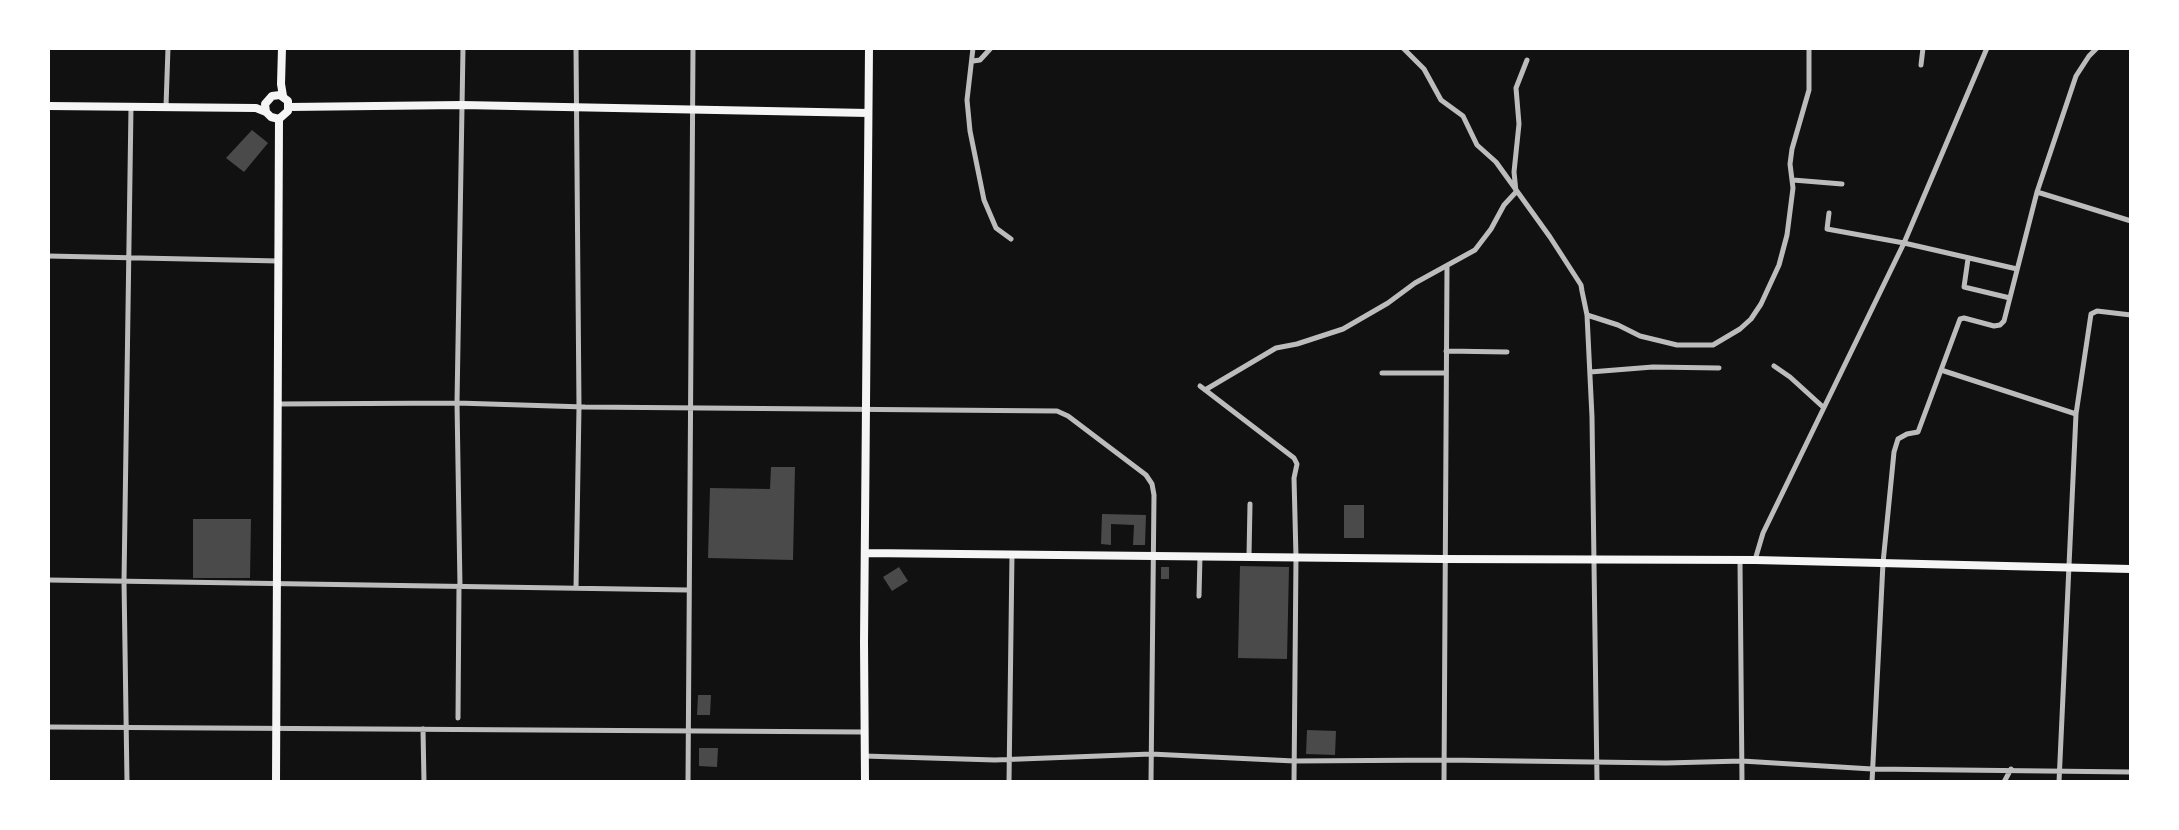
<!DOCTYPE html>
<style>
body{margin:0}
#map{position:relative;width:2179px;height:830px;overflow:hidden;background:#111;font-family:Figtree,sans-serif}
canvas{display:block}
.frame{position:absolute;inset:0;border:50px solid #fff;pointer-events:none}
</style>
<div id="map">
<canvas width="2179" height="830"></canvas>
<div class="frame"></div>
</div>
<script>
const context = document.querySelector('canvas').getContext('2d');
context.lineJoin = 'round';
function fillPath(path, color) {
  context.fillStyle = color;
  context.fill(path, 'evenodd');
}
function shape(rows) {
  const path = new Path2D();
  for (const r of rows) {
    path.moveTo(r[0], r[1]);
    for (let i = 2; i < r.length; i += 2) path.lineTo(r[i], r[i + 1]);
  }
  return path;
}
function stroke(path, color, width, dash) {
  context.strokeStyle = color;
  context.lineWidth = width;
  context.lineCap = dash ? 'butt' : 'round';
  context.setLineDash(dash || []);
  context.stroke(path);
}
fillPath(shape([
 [252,130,268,143,244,172,226,158],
 [771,467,795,467,793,560,708,558,710,488,770,489],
 [1344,505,1364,505,1364,538,1344,538],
 [1102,514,1146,515,1145,545,1133,545,1134,525,1111,524,1111,545,1101,544],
 [193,519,251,519,250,578,193,578],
 [1240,566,1289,567,1287,659,1238,658],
 [899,567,908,581,892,591,883,577],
 [1161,567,1169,567,1169,579,1161,579],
 [698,695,711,695,710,715,697,715],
 [1307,730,1336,731,1335,755,1306,754],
 [699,748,718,748,717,767,699,766]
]), '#4a4a4a');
stroke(shape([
 [973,48,967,100,970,131,984,200,996,228,1011,239],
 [1403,48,1424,69,1441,100,1463,116,1477,145,1496,162,1550,237,1581,285,1582,291,1587,315,1592,417,1597,782],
 [973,61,980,60,991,48],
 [1921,65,1923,48],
 [166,106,168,48],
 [1793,180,1842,184],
 [2037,192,2131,221],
 [1829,213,1827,229,1904,243,2017,269],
 [48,256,279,261],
 [1968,259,1964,287,2010,298],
 [1587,315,1618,325,1640,336,1677,345,1713,345,1740,329,1751,319,1761,304,1779,265,1787,235,1793,188,1790,164,1792,149,1809,90,1809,48],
 [1446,351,1507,352],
 [1774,366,1790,377,1823,407],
 [1941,370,2076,414],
 [1590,372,1653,367,1719,368],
 [1382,373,1445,373],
 [1200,386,1294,458,1297,464,1294,478,1296,557,1294,782],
 [1205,390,1276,348,1297,344,1343,329,1388,303,1415,283,1475,250,1491,229,1504,205,1516,192,1514,172,1519,124,1516,88,1527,60],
 [278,404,457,403,585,407,1057,411,1068,416,1146,475,1152,484,1154,495,1151,782],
 [1249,556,1250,504],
 [1755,560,1763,533,1904,243,1987,48],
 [1740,561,1742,782],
 [48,580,688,590],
 [460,587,457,403,463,48],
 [576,588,579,407,576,48],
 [1199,596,1200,556],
 [458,718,459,586],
 [48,727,864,732],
 [423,729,424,782],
 [864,756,995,760,1151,754,1294,761,1445,760,1666,763,1742,761,1872,769,2131,772],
 [127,782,124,581,131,107],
 [688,782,693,48],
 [1009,782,1012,554],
 [1444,782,1447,266],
 [1872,782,1883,563,1894,452,1898,439,1907,434,1918,432,1960,319,1964,318,1994,326,2000,325,2004,321,2037,192,2076,76,2089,56,2097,48],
 [2004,782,2011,769],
 [2059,782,2076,414,2091,314,2097,311,2131,315]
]), '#bcbcbc', 5);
stroke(shape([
 [282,48,281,84,283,96],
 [48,106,256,108,266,112,271,117,279,119,288,111,288,101,280,95,272,96,265,104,266,112],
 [289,107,462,105,868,113],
 [865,553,1444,559,1755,560,2131,569],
 [276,782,279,119],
 [865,782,864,642,869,48]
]), '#f5f5f5', 8);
</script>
